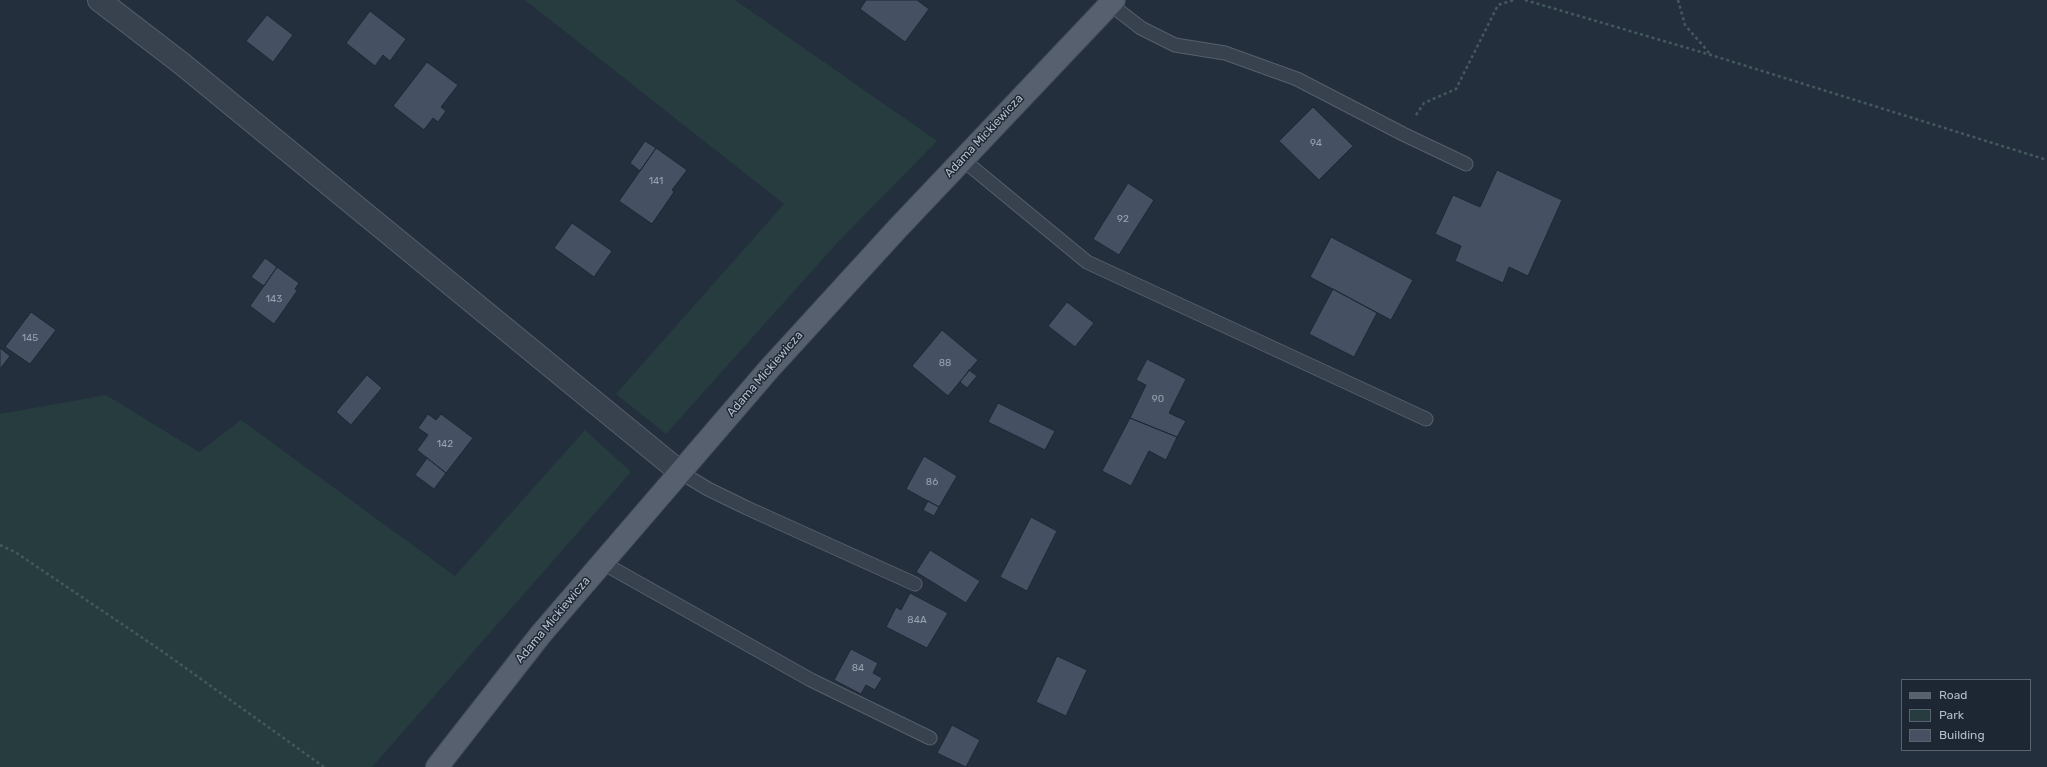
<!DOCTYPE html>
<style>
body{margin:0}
#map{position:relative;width:2047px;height:767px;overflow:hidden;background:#242f3e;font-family:Rubik,sans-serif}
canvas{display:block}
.legend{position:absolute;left:1901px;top:679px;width:130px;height:72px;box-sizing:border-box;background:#1d2633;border:1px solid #59626f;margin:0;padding:5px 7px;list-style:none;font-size:12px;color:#b4bcc9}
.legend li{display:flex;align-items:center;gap:8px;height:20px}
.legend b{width:20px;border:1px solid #59626f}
</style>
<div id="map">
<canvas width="2047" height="767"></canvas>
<ul class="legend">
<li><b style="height:5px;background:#56606e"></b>Road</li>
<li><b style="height:11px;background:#263c3f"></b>Park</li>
<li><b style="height:11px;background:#455162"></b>Building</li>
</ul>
</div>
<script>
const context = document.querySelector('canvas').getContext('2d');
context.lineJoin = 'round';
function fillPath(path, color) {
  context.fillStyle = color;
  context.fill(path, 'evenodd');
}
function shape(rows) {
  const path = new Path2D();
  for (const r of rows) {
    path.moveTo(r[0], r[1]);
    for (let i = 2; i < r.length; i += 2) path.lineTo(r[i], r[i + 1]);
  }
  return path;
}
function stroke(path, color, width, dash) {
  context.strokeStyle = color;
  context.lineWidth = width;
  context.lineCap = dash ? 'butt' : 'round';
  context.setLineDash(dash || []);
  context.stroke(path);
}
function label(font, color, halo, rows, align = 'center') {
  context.font = font + ' Rubik,sans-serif';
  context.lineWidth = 3;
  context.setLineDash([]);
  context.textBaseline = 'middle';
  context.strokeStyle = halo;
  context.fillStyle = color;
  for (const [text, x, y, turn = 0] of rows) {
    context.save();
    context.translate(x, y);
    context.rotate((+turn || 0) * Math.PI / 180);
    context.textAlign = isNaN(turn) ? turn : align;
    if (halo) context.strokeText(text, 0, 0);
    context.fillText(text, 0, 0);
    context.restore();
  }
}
fillPath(shape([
 [525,0,735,0,937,141,837,243,666,434,616,394,784,204],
 [106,395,199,452,241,420,455,576,585,430,631,472,372,767,0,767,0,414]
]), '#263c3f');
const building = shape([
 [866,0,917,0,929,9,905,42,860,9,866,0],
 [370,11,406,39,390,61,383,55,375,66,346,43,370,11],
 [267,15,293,35,273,62,246,41,267,15],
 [427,62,458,85,441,107,446,111,438,122,433,118,424,130,393,106,427,62],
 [1313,107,1353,146,1319,180,1279,141,1313,107],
 [645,141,656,148,640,171,630,163,645,141],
 [656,148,687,170,672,190,674,192,652,224,619,201,656,148],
 [1497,170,1562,200,1528,276,1509,267,1503,283,1455,261,1461,246,1435,234,1453,195,1480,207,1497,170],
 [1128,183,1154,200,1119,255,1093,239,1128,183],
 [572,223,612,251,594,277,554,248,572,223],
 [1331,237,1413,280,1391,320,1310,277,1331,237],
 [265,258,277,267,264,286,251,277,265,258],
 [277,267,299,283,295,289,297,291,274,324,250,306,277,267],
 [1333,289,1377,313,1354,357,1309,334,1333,289],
 [1067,302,1094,323,1075,347,1048,326,1067,302],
 [31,312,56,330,30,364,5,347,31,312],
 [942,330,978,360,948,396,912,366,942,330],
 [0,348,10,356,0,369,0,348],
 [1147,359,1186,379,1169,413,1186,421,1177,437,1130,418,1146,385,1136,380,1147,359],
 [969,370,977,376,967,388,960,382,969,370],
 [367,375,382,388,351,425,336,412,367,375],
 [998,403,1055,431,1045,450,988,422,998,403],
 [428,414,436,420,441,414,473,438,446,473,417,450,428,435,418,428,428,414],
 [1130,418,1177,437,1166,460,1149,451,1131,486,1102,471,1130,418],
 [924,456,957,476,939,507,906,489,924,456],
 [427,458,446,473,434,489,415,475,427,458],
 [928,501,939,507,934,516,923,510,928,501],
 [1031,517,1057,531,1027,591,1000,577,1031,517],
 [930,550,980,581,966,603,916,572,930,550],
 [910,593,948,613,927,648,886,627,896,607,901,610,910,593],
 [851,649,878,663,873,673,882,678,875,690,866,685,861,694,834,680,851,649],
 [1057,656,1087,670,1066,716,1036,702,1057,656],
 [952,725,980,740,966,767,937,753,952,725]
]);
fillPath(building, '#455162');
stroke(building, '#1f2835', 1);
const service = shape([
 [1110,4,1141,28,1175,45,1225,53,1297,79,1403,134,1466,164],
 [962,159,1087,262,1426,419],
 [680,472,708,489,747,508,915,584],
 [601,562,811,680,930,738]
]);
const minor = shape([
 [99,0,181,63,680,472]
]);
const primary = shape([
 [437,767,541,634,769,369,897,229,1114,0]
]);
stroke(service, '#565f6c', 15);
stroke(minor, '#565f6c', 24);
stroke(primary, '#414a57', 24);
stroke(shape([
 [1525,0,1711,55,2047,160],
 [1678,0,1685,25,1711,55],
 [1416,115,1424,103,1456,89,1498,5,1514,0],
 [0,545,15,552,159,649,324,767]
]), '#44595c', 2.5, [3, 3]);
stroke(service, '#38414e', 13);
stroke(minor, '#38414e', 22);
stroke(primary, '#56606e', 22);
label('10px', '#98a1af', null, [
 ["94",1316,143],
 ["141",656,181],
 ["92",1123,219],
 ["143",274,299],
 ["145",30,338],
 ["88",945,363],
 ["90",1158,399],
 ["142",445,444],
 ["86",932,482],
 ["84A",917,620],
 ["84",858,668]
]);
label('12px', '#b4bcc9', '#1d2633', [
 ["Adama Mickiewicza",984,136,-47],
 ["Adama Mickiewicza",765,374,-49],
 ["Adama Mickiewicza",553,620,-50]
]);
</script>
